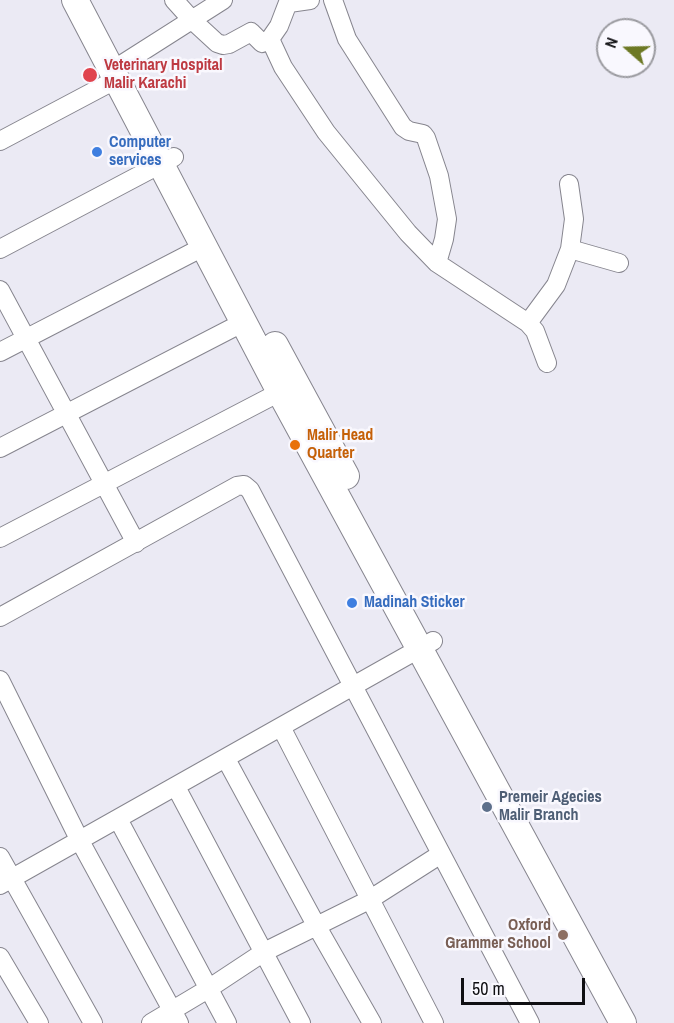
<!DOCTYPE html>
<style>
body{margin:0}
#map{position:relative;width:674px;height:1023px;overflow:hidden;background:#ebeaf4;font-family:"Archivo Narrow",sans-serif}
canvas{display:block}
.north{position:absolute;left:596px;top:18px;width:60px;height:60px;box-sizing:border-box;background:#f9f8fe;border:2px solid #9b9ba0;border-radius:50%;rotate:290deg;font-size:16px;font-weight:700;line-height:24px;text-align:center;color:#0f0f12}
.north::after{content:'';display:block;margin:auto;width:21px;height:27px;background:#6d7925;clip-path:polygon(50% 0,100% 100%,50% 72%,0 100%)}
.scale{position:absolute;left:461px;top:978px;width:124px;height:27px;box-sizing:border-box;border:3px solid #0f0f12;border-top:0;padding-left:8px;font-size:18px;line-height:21px;white-space:nowrap;color:#0f0f12;-webkit-text-stroke:4px #f9f8fe;paint-order:stroke}
</style>
<div id="map">
<canvas width="674" height="1023"></canvas>
<div class="north">N</div>
<div class="scale">50 m</div>
</div>
<script>
const context = document.querySelector('canvas').getContext('2d');
context.lineJoin = 'round';
function shape(rows) {
  const path = new Path2D();
  for (const r of rows) {
    path.moveTo(r[0], r[1]);
    for (let i = 2; i < r.length; i += 2) path.lineTo(r[i], r[i + 1]);
  }
  return path;
}
function stroke(path, color, width, dash) {
  context.strokeStyle = color;
  context.lineWidth = width;
  context.lineCap = dash ? 'butt' : 'round';
  context.setLineDash(dash || []);
  context.stroke(path);
}
function label(font, color, halo, rows, align = 'center') {
  context.font = font + ' "Archivo Narrow",sans-serif';
  context.lineWidth = 5;
  context.setLineDash([]);
  context.textBaseline = 'middle';
  context.strokeStyle = halo;
  context.fillStyle = color;
  for (const [text, x, y, turn = 0] of rows) {
    context.save();
    context.translate(x, y);
    context.rotate((+turn || 0) * Math.PI / 180);
    context.textAlign = isNaN(turn) ? turn : align;
    if (halo) context.strokeText(text, 0, 0);
    context.fillText(text, 0, 0);
    context.restore();
  }
}
const street = shape([
 [174,0,192,20,217,43,223,45,229,44,251,32,262,43,270,39,279,26,289,0],
 [333,0,347,39,403,127,409,131,423,134,426,138,439,176,447,219,444,239,437,263],
 [289,3,310,0],
 [270,39,283,67,326,132,408,233,437,263,528,323,535,331,547,363],
 [124,63,223,0],
 [0,141,117,79],
 [0,249,174,157],
 [570,249,619,263],
 [0,290,136,543],
 [528,323,556,285,570,249,574,219,569,184],
 [0,352,205,246],
 [0,448,244,322],
 [0,538,280,392],
 [0,617,237,486,244,485,250,490,530,1023],
 [0,680,80,841,179,1023],
 [281,727,434,1023],
 [226,759,316,925,372,1023],
 [176,787,301,1023],
 [118,819,227,1023],
 [0,857,93,1023],
 [0,885,433,641],
 [0,957,39,1023],
 [151,1023,208,989,264,952,369,900,441,854]
]);
const secondary = shape([
 [75,0,280,392,623,1023],
 [275,345,346,476]
]);
stroke(street, '#86858e', 20);
stroke(secondary, '#86858e', 28);
stroke(street, '#fff', 18);
stroke(secondary, '#fff', 26);
for (const [x, y, r, color] of [
 [90,75,8,"#e0444e"],
 [97,152,6,"#3f7fe0"],
 [295,445,6,"#e8710a"],
 [352,603,6,"#3f7fe0"],
 [487,807,6,"#5c6f8a"],
 [563,935,6,"#8d6e63"]
]) {
  const dot = new Path2D();
  dot.arc(x, y, r, 0, 2 * Math.PI);
  context.fillStyle = color;
  context.fill(dot);
  stroke(dot, '#f9f8fe', 2);
}
label('bold 16px', '#be3a42', '#f9f8fe', [
 ["Veterinary Hospital",104,66],
 ["Malir Karachi",104,84]
], 'left');
label('bold 16px', '#366cbe', '#f9f8fe', [
 ["Computer",109,143],
 ["services",109,161],
 ["Madinah Sticker",364,603]
], 'left');
label('bold 16px', '#c56008', '#f9f8fe', [
 ["Malir Head",307,436],
 ["Quarter",307,454]
], 'left');
label('bold 16px', '#4e5e75', '#f9f8fe', [
 ["Premeir Agecies",499,798],
 ["Malir Branch",499,816]
], 'left');
label('bold 16px', '#785e54', '#f9f8fe', [
 ["Oxford",551,926],
 ["Grammer School",551,944]
], 'right');
</script>
